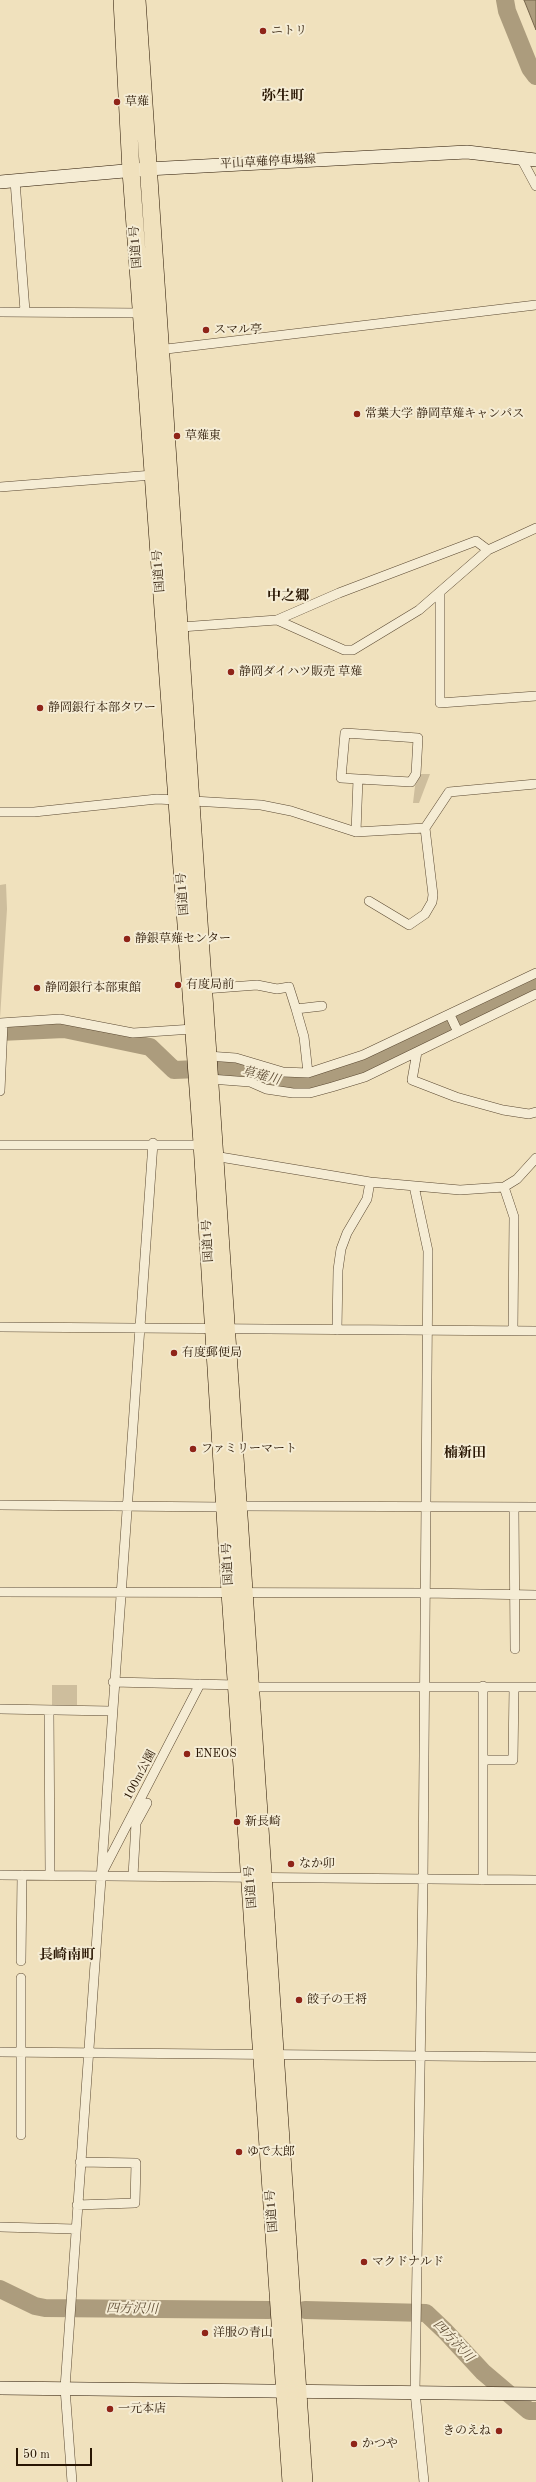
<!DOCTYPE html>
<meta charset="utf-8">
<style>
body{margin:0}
#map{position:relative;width:536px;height:2482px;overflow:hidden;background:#f0e1bd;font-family:"Old Standard TT",serif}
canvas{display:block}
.scale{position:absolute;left:16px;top:2448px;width:76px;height:18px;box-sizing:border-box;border:2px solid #281502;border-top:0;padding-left:5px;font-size:12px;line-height:14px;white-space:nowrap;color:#281502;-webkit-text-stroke:3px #f5ecd4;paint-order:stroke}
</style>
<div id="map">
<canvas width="536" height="2482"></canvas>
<div class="scale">50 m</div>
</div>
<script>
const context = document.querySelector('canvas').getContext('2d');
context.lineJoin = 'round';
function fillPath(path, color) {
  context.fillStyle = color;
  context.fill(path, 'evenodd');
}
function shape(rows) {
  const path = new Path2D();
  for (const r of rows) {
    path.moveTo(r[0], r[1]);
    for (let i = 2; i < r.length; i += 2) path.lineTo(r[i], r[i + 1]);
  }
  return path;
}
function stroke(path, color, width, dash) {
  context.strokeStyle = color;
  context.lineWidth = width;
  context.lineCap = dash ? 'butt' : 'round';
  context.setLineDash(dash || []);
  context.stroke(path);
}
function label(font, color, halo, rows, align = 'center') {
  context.font = font + ' "Old Standard TT","Noto Serif JP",serif';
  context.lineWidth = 4;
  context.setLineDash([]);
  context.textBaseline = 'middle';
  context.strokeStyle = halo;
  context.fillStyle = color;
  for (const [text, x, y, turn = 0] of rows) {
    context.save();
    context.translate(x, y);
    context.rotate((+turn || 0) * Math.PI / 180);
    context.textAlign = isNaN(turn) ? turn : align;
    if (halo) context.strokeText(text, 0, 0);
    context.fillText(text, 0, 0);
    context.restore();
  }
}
fillPath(shape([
 [421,774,430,774,419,803,413,803,415,786],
 [6,884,7,909,0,1018,0,885],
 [52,1685,77,1685,77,1705,52,1705]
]), '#cebe9d');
const water = shape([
 [524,0,536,0,536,30,524,0]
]);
fillPath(water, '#ac9c7d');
stroke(water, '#77664c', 1);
stroke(shape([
 [505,0,507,11,530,68,536,76],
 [0,1032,64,1029,150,1047,174,1070,223,1068,248,1072,281,1082,314,1082,367,1065,536,983],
 [0,2289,35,2306,45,2308,269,2310],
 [305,2310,426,2313,445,2331,483,2372,529,2411,536,2411]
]), '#ac9c7d', 18);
const street = shape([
 [522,160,536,186],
 [15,181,25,311],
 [0,312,141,313],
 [158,350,536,305],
 [0,487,153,475],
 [440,593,440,703,536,696],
 [277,620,339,593,476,541,488,550],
 [181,627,277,620,344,650,353,650,419,610,488,550,536,528],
 [345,733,418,738,416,774,411,782,341,778,345,733],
 [0,812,34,812,157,799,176,800,261,805,291,811,356,832,425,828,449,792,536,784],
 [356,832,358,779],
 [369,901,409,925,425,914,432,902,433,895,425,828],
 [204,989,257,985,277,989,289,987,296,1009,322,1006],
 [296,1009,304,1037,308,1073],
 [450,1015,458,1032],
 [0,1023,60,1019,133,1033,193,1029],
 [417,1052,412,1080,456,1097,503,1110,529,1114,536,1112],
 [208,1056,236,1058,283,1072,308,1073,363,1055,536,973],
 [210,1079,250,1082,266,1089,293,1093,310,1093,332,1087,365,1077,536,994],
 [0,1091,3,1024],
 [0,1145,204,1145],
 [214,1156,370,1182,460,1190,504,1187,517,1179,536,1158],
 [414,1186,428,1251,423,1880,415,2392,424,2482],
 [504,1187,514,1217,513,1331],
 [0,1327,536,1331],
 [337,1330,338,1270,341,1249,347,1233,367,1199,370,1182],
 [0,1505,225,1507],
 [237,1506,536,1507],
 [514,1507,515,1649],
 [0,1592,425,1593,536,1595],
 [113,1682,236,1685],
 [251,1687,536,1687],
 [0,1709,111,1711],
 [49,1710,50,1875],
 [484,1760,513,1760,514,1687],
 [102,1873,200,1684],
 [0,1875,536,1880],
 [133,1876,136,1823,147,1803],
 [483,1880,483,1686],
 [21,1961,22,1875],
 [0,2052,536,2057],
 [21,2135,21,1978],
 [77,2205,135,2203,136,2163,80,2162],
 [0,2227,75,2229],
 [72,2482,65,2388,153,1143]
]);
const secondary = shape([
 [0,182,147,169,467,152,536,160],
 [0,2388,536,2394]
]);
const highway = shape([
 [122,0,131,171,202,1143,230,1592,291,2482],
 [137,0,304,2482]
]);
stroke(street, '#5a4831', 10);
stroke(secondary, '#281502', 14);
stroke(highway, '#281502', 18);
stroke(street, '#f5ecd4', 9);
stroke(secondary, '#f5ecd4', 13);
stroke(highway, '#f0e1bd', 17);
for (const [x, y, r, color] of [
 [263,31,4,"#8f2418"],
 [117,102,4,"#8f2418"],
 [206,330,4,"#8f2418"],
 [357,414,4,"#8f2418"],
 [177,436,4,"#8f2418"],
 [231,672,4,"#8f2418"],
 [40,708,4,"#8f2418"],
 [127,939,4,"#8f2418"],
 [178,985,4,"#8f2418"],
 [37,988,4,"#8f2418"],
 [174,1353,4,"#8f2418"],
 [193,1449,4,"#8f2418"],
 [187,1754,4,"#8f2418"],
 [237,1822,4,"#8f2418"],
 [291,1864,4,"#8f2418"],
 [299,2000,4,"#8f2418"],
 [239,2152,4,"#8f2418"],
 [364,2262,4,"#8f2418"],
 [205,2333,4,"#8f2418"],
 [110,2409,4,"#8f2418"],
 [499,2431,4,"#8f2418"],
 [354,2444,4,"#8f2418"]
]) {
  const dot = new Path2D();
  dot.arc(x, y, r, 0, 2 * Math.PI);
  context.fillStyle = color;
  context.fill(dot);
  stroke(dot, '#f5ecd4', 1.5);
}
label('12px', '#281502', '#f5ecd4', [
 ["ニトリ",271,31],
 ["草薙",125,102],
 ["スマル亭",214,330],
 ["常葉大学 静岡草薙キャンパス",365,414],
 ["草薙東",185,436],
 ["静岡ダイハツ販売 草薙",239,672],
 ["静岡銀行本部タワー",48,708],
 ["静銀草薙センター",135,939],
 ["有度局前",186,985],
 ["静岡銀行本部東館",45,988],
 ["有度郵便局",182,1353],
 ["ファミリーマート",201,1449],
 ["ENEOS",195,1754],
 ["新長崎",245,1822],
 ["なか卯",299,1864],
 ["餃子の王将",307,2000],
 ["ゆで太郎",247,2152],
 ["マクドナルド",372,2262],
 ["洋服の青山",213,2333],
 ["一元本店",118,2409],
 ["きのえね",491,2431,"right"],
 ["かつや",362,2444]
], 'left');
label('12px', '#281502', '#f5ecd4', [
 ["平山草薙停車場線",268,162,-3],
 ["国道1号",136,247,-94],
 ["国道1号",159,571,-94],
 ["国道1号",183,894,-94],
 ["国道1号",208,1241,-93],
 ["国道1号",228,1564,-93],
 ["100m公園",140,1775,-62],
 ["国道1号",251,1887,-94],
 ["国道1号",272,2211,-94]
]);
label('italic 13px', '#5d4b33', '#f5ecd4', [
 ["草薙川",261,1076,14],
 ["四方沢川",132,2309,1],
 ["四方沢川",453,2341,46]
]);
label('bold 14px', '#281502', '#f5ecd4', [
 ["弥生町",283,96],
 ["中之郷",288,596],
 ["楠新田",465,1453],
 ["長崎南町",67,1955]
]);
</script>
